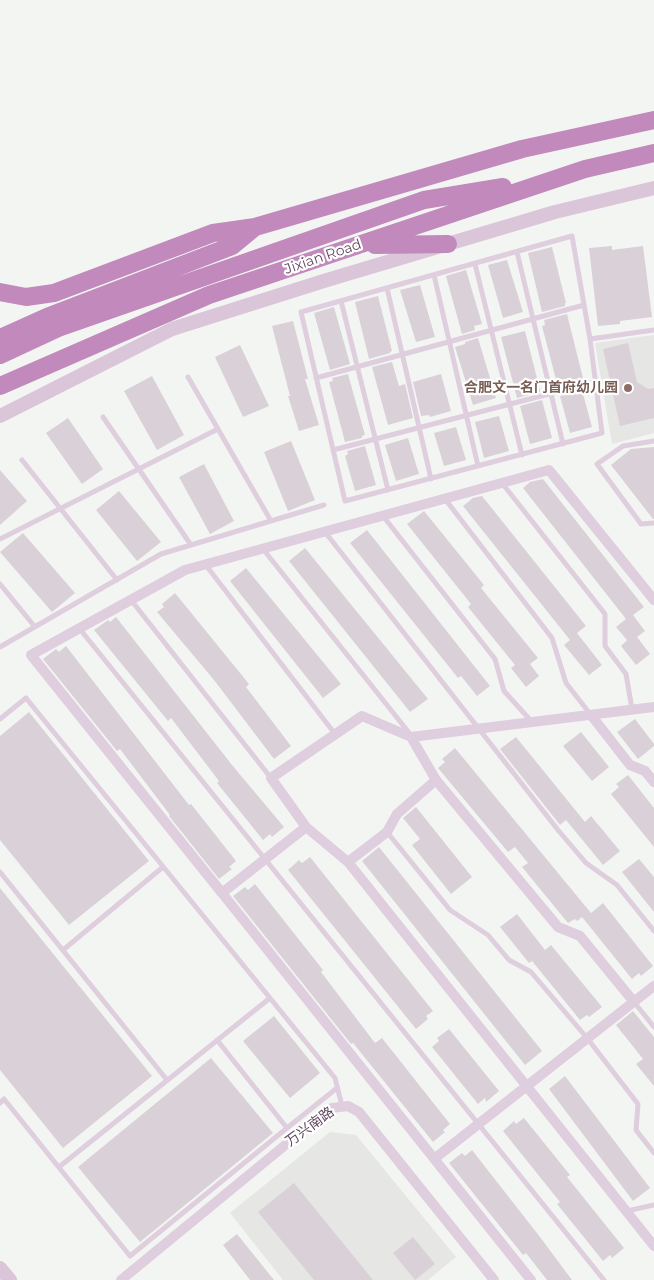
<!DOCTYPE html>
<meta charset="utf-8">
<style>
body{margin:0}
canvas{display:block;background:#f3f5f2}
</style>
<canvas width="654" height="1280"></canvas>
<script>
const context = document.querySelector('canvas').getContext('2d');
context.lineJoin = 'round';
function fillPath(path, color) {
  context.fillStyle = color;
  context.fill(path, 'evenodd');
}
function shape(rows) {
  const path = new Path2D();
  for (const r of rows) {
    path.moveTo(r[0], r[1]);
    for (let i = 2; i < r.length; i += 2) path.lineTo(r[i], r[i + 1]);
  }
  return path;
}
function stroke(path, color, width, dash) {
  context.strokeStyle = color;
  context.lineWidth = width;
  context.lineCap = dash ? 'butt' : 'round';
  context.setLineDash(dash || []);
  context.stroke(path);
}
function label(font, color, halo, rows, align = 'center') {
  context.font = font + ' Montserrat,"Noto Sans SC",sans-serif';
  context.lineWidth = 4.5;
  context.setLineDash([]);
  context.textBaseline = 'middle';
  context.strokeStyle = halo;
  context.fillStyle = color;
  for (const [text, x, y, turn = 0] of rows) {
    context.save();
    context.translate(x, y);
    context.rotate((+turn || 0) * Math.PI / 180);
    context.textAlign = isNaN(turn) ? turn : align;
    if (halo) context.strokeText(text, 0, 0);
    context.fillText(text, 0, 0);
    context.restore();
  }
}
fillPath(shape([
 [654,335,654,433,612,444,595,343],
 [330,1132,356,1135,456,1257,428,1280,283,1280,230,1213]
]), '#e6e6e4');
fillPath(shape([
 [612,246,612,250,643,246,652,317,620,321,620,324,598,326,589,248],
 [552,247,566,303,565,303,565,306,542,312,528,253],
 [507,260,523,312,503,318,488,265],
 [466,270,482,324,474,326,475,330,462,334,446,276],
 [420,285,435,337,416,342,400,290],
 [378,296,392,351,390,352,390,353,369,359,355,302],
 [334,307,350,364,330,370,314,313],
 [567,314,583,378,579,379,580,381,558,387,542,326,545,325,544,320],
 [293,321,308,379,305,379,319,425,299,431,288,396,290,396,272,326],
 [525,331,540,390,540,392,517,398,501,337],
 [478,338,496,398,473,405,455,347,465,344,465,342],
 [628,343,637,382,648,389,654,388,654,418,620,426,603,349],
 [240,345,269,406,243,417,215,357],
 [392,362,399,386,405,384,413,418,388,425,372,367],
 [348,374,365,435,362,436,362,438,345,442,329,382,333,381,332,378],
 [441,374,451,411,430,417,429,415,421,416,413,382],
 [152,376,184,435,157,450,124,391],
 [582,390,592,427,570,433,560,396],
 [542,400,552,438,530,444,520,406],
 [499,416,509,451,484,458,475,422],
 [68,418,103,469,82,484,46,433],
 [456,427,466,460,444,466,434,433],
 [408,438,419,474,396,481,385,445],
 [291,441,315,500,288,511,264,452],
 [365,446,376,485,355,491,345,456,348,454,347,451],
 [654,447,654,519,653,519,611,465,631,449],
 [204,464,234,521,210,534,179,477],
 [0,470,27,501,0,525],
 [543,479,644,607,633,615,645,631,637,637,650,654,636,665,621,646,627,640,616,627,626,619,523,488,530,482],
 [119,491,161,542,137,561,96,510],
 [482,496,586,626,577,633,602,665,589,675,564,645,570,640,463,506,473,498],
 [424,511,484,585,481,588,538,658,530,664,539,676,526,687,511,668,515,665,468,607,471,604,407,524],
 [367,530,490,686,477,696,461,676,458,678,350,543],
 [23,533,75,593,52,612,0,552],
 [305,548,428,699,410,712,289,561],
 [246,568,341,684,323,698,230,581],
 [175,593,249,684,246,687,291,746,274,759,214,680,157,612,164,607,162,604],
 [116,617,232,765,284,827,272,837,270,834,263,840,217,783,219,781,171,718,168,721,94,630,108,620,110,622],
 [66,646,189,805,191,804,236,861,229,867,232,869,219,879,169,816,170,815,120,749,117,751,43,659,56,649,59,652],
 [29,712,149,861,69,925,0,840,0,736],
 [635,719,654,744,654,746,638,759,617,732],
 [581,732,609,767,592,781,563,746],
 [516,737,585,822,591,816,620,851,603,865,566,820,560,825,500,749],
 [455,748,591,913,603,903,653,966,641,976,639,973,632,979,582,917,577,921,575,919,568,923,522,867,528,863,515,847,508,852,438,768,445,762,442,759],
 [628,775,654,808,654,847,611,794,619,787,616,784],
 [416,807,472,877,451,894,412,845,420,839,403,818],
 [379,847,542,1051,525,1065,362,861],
 [310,857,433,1011,426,1016,428,1019,416,1029,288,870,299,860,302,863],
 [639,859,654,877,654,912,622,872],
 [255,884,323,970,321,972,375,1043,382,1038,450,1124,443,1130,445,1132,433,1142,353,1043,351,1044,233,896,245,887,248,890],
 [0,888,152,1076,63,1148,0,1070],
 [517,914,545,950,551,945,602,1007,589,1017,587,1015,580,1020,532,961,529,963,500,927],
 [633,1011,654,1037,654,1086,636,1064,643,1059,616,1025],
 [274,1016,320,1073,290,1098,243,1041],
 [449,1029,499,1091,486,1102,485,1098,478,1104,432,1047,439,1041,437,1038],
 [211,1058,273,1133,140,1242,78,1167],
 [565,1076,650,1188,633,1201,549,1089],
 [524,1118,570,1175,567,1177,624,1248,612,1258,610,1255,603,1261,557,1204,560,1202,503,1131,514,1121,516,1124],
 [472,1150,540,1237,572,1280,547,1280,526,1253,523,1255,449,1163,462,1153,465,1156],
 [294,1183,373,1280,314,1280,258,1212],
 [237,1234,274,1280,250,1280,223,1245],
 [413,1237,435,1264,415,1280,393,1253]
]), '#dad1d8');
stroke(shape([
 [572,236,590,339,602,433,345,501,301,312,572,236],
 [517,252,563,444],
 [475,264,522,455],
 [434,275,478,466],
 [387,288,431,479],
 [341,301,388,490],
 [590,339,654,330],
 [188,377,271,521],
 [316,378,584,305],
 [103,417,191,545],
 [654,441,623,446,597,464,641,524,654,523],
 [333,450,595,382],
 [22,460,117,580],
 [502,483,605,614,605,646,626,674,632,709],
 [445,499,552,638,566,683,591,715],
 [383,516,495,659,504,691,532,722],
 [325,532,558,830,586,863,617,885,654,931],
 [0,539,218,429],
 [263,549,410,734],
 [205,564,335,734],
 [0,584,35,627],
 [131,600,271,778],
 [79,628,604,1280],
 [0,647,161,554,324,505],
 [0,719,26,698,335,1078,342,1106],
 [387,832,450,910,488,935,509,960,531,972,587,1038,638,1104,636,1130,654,1153],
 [0,872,167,1080],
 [63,950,163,867],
 [634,1002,654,1027],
 [217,1040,287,1128,337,1088],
 [0,1103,4,1099,130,1256,287,1128],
 [59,1167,270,998],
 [627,1211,654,1205]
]), '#dfcede', 5);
stroke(shape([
 [591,715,630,765,645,771,654,782],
 [411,737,436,780,558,927,580,936,634,1002],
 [306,827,348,862,387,832,397,814,436,780],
 [348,862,654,1246],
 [222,893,31,655,185,570,549,470,654,600],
 [434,1159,654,986],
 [121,1280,323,1114,332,1108,348,1106,359,1112,494,1280],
 [531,1280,222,893,306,827,271,778,362,716,411,737,654,707]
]), '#dfcede', 10);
stroke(shape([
 [0,416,172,329,327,280,555,212,654,188],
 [0,1268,10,1280]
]), '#dbc5d9', 14);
stroke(shape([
 [375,245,448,244],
 [0,292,26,297,54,293,213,233,255,227,522,149,654,120],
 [0,338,47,317,232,246,255,227],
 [0,355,58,328,424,200,503,187],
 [0,386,209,295,585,169,654,153]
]), '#c289bc', 18);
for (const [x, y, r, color] of [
 [628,388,5,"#8d6e63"]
]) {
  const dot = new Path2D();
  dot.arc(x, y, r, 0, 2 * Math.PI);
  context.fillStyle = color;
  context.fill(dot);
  stroke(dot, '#fff', 2);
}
label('14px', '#61495f', '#fff', [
 ["Jixian Road",323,257,-19],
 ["万兴南路",310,1127,-36]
]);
label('bold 14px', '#785e54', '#fff', [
 ["合肥文一名门首府幼儿园",618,388]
], 'right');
</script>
